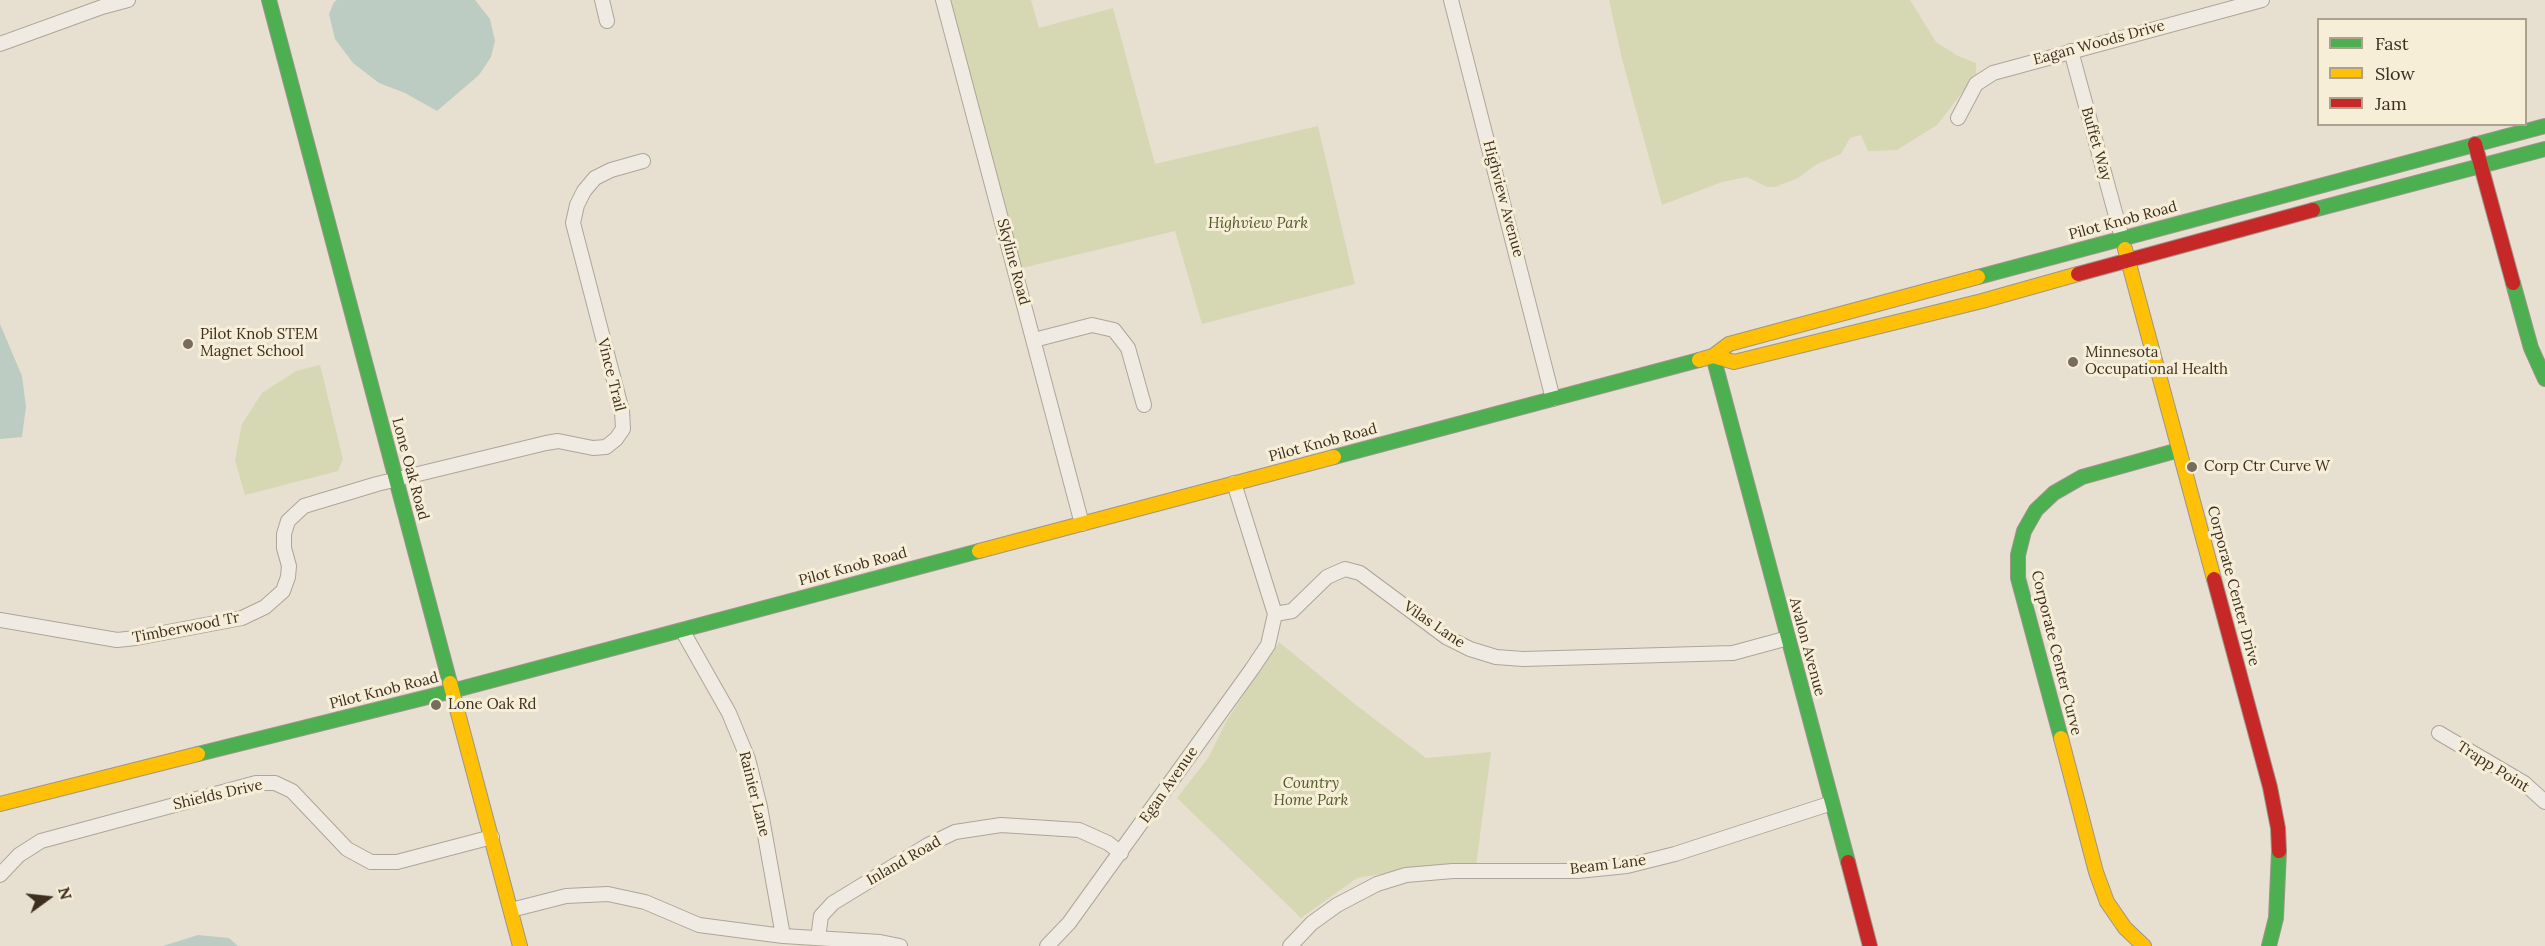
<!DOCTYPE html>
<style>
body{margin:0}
#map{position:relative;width:2545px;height:946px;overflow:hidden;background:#e7e0d1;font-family:Lora,serif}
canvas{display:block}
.legend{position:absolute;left:2317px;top:18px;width:210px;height:108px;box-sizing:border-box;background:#f7eed8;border:2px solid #ada18e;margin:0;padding:8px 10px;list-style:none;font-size:18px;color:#3d2e20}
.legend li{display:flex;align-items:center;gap:12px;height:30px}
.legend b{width:30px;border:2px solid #ada18e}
.north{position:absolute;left:18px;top:868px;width:60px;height:60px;-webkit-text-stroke:4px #f7eed8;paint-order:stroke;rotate:75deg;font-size:16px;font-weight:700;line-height:24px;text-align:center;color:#3d2e20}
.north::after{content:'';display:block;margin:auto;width:21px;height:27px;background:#3d2e20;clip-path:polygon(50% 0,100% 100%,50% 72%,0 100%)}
</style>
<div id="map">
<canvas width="2545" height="946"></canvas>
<ul class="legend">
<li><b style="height:8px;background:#4caf50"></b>Fast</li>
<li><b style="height:8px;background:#ffc107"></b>Slow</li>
<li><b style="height:8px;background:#c62828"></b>Jam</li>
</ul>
<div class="north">N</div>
</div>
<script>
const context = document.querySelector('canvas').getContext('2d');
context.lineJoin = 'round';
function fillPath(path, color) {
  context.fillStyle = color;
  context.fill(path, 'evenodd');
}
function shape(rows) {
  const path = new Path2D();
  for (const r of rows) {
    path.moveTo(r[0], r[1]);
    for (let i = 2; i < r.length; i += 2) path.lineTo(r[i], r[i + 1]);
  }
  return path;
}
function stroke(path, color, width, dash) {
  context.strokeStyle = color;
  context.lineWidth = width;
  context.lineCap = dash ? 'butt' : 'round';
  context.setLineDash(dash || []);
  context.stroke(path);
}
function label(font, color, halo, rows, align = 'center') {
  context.font = font + ' Lora,serif';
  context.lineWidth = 6;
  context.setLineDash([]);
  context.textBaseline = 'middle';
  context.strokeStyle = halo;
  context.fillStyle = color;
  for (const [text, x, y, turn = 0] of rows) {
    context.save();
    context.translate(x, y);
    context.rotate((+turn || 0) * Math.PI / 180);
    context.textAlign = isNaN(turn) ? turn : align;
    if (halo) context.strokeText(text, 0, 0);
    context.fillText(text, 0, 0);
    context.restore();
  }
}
fillPath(shape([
 [950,0,1031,0,1039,28,1113,8,1155,164,1318,126,1355,284,1202,324,1175,231,1022,268],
 [1609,0,1910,0,1936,42,1958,56,1976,63,1976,75,1937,125,1897,150,1868,151,1861,135,1850,138,1841,154,1817,164,1798,178,1775,187,1767,187,1747,177,1722,182,1662,205,1622,59],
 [320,365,343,459,338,471,245,495,235,460,242,424,262,393,296,371],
 [1279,642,1356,705,1426,758,1491,752,1476,866,1399,871,1357,878,1301,918,1177,798,1208,758,1227,720]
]), '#d6d7b3');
fillPath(shape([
 [337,0,475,0,490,19,495,41,491,57,479,75,437,111,405,93,379,83,353,63,335,39,329,14,334,2],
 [0,324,22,376,26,407,22,437,0,439],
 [198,935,229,938,238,946,163,946]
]), '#bcccc2');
const street = shape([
 [602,0,607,21],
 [943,0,1082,524],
 [1451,0,1553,399],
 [0,44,102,7,128,0],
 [2071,51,2122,238],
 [1958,118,1976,84,1993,73,2262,0],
 [1034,340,1092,325,1114,330,1128,348,1144,405],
 [1234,483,1275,614],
 [1275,614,1292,611,1327,577,1345,569,1360,573,1446,637,1470,649,1496,657,1523,659,1733,653,1788,638],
 [0,620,117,640,136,638,242,618,265,607,283,591,288,577,289,566,284,548,284,534,288,521,304,506,377,484,546,443,558,441,593,448,606,447,616,439,623,429,622,411,573,223,577,205,584,191,595,178,611,170,643,161],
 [682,630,729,713,748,759,760,807,783,936],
 [2439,733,2524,783,2545,802],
 [0,875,19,855,41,841,256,783,275,783,292,791,347,849,371,862,397,862,492,837],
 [511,910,566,896,608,894,645,902,699,925,783,936,880,942,900,946],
 [818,938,821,916,833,903,928,845,955,832,1001,825,1079,830,1108,843,1121,853],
 [1047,946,1069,923,1252,669,1268,645,1275,614],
 [1290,946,1312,923,1337,905,1377,884,1406,875,1453,871,1578,871,1627,866,1675,854,1832,803]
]);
const fast = shape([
 [269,0,450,683],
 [2313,210,2545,149],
 [1978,277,2545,126],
 [2513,283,2531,348,2545,379],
 [1713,356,1848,862],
 [1334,457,1699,360],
 [2061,738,2018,578,2018,555,2024,531,2036,510,2054,493,2082,477,2179,450],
 [198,754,452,691,979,551],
 [2269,946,2276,918,2279,851]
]);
const slow = shape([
 [2125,249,2214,579],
 [1713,356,1734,362,1982,301,2078,274],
 [1699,360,1713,356,1729,344,1978,277],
 [979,551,1334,457],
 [450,683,520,946],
 [2061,738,2096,872,2107,902,2125,928,2144,946],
 [0,804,198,754]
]);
const jam = shape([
 [2475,144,2513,283],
 [2078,274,2313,210],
 [2214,579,2270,787,2278,828,2279,851],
 [1848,862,1870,946]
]);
stroke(street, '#ada599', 16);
stroke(fast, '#9c958a', 16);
stroke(slow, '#9c958a', 16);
stroke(jam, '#9c958a', 16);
stroke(street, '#efebe3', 14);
stroke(fast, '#4caf50', 14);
stroke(slow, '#ffc107', 14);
stroke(jam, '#c62828', 14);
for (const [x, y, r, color] of [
 [188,344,6,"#786c5e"],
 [2073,362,6,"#786c5e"],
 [2192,467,6,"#786c5e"],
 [436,705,6,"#786c5e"]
]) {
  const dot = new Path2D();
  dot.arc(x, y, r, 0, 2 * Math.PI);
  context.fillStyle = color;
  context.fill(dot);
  stroke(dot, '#f7eed8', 2);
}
label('15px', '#3d2e20', '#f7eed8', [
 ["Eagan Woods Drive",2099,43,-15],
 ["Buffet Way",2096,144,74],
 ["Highview Avenue",1503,199,75],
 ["Pilot Knob Road",2123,221,-15],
 ["Skyline Road",1013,262,75],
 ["Vince Trail",611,375,76],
 ["Pilot Knob Road",1323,443,-15],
 ["Lone Oak Road",410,469,75],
 ["Pilot Knob Road",853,567,-15],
 ["Corporate Center Drive",2233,586,75],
 ["Vilas Lane",1434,625,34],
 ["Timberwood Tr",186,628,-11],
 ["Avalon Avenue",1807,647,75],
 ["Corporate Center Curve",2056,653,76],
 ["Pilot Knob Road",384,691,-14],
 ["Trapp Point",2493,767,32],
 ["Egan Avenue",1169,785,-55],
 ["Rainier Lane",754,794,76],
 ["Shields Drive",218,795,-13],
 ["Inland Road",904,861,-30],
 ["Beam Lane",1608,865,-7]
]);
label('italic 15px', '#4d5a26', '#f7eed8', [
 ["Highview Park",1258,224],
 ["Country",1311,784],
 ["Home Park",1311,801]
]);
label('15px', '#3d2e20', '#f7eed8', [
 ["Pilot Knob STEM",200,335],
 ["Magnet School",200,352],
 ["Minnesota",2085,353],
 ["Occupational Health",2085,370],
 ["Corp Ctr Curve W",2204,467],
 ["Lone Oak Rd",448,705]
], 'left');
</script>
